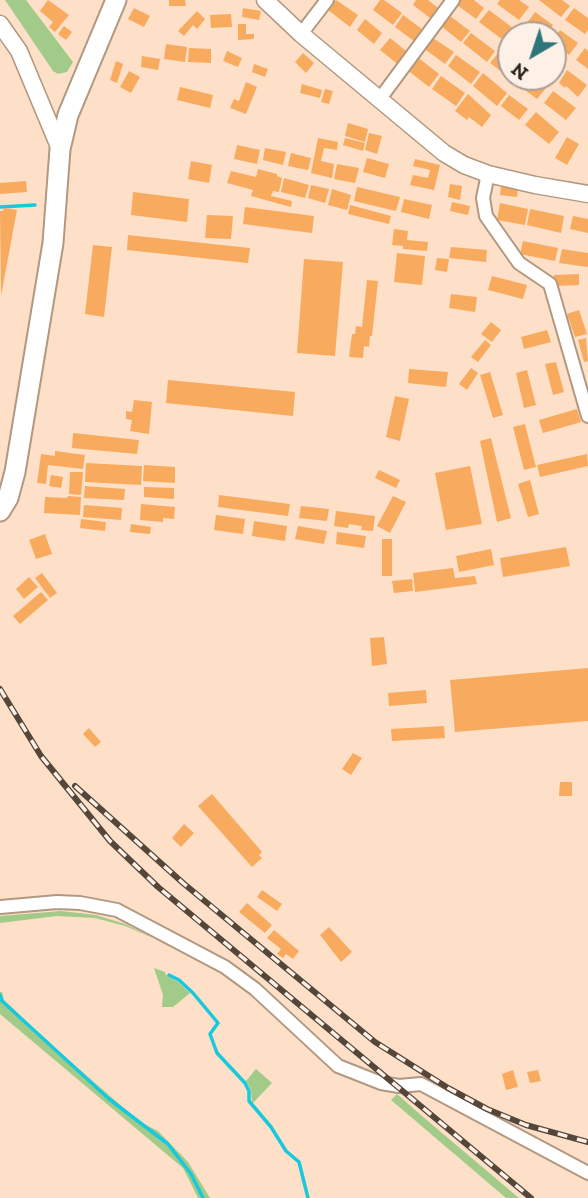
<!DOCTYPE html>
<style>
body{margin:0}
#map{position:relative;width:588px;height:1198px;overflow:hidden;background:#fde0c7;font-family:"Zilla Slab",serif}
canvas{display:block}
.north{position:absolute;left:497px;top:21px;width:70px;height:70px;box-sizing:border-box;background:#fdf1e7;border:2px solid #aa9e95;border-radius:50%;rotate:219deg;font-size:19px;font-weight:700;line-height:28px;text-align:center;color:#2d2219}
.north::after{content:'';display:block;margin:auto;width:24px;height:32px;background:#2c767b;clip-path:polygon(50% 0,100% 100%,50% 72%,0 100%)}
</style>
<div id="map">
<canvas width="588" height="1198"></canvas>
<div class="north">N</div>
</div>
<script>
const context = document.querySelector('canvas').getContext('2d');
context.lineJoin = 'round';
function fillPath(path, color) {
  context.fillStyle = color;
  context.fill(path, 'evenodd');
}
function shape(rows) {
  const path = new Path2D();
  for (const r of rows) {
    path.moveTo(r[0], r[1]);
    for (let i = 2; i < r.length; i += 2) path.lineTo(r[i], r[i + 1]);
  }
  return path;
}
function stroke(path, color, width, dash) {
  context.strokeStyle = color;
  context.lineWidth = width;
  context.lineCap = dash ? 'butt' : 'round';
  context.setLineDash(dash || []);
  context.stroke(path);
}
fillPath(shape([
 [5,0,26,0,73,62,67,72,58,74,53,71],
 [61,911,96,915,125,924,153,938,125,926,95,918,57,916,0,923,0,916],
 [154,968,165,972,166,975,178,982,190,993,173,1007,162,1007,163,995],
 [0,992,2,992,4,1000,50,1044,140,1122,158,1131,188,1162,210,1198,198,1198,183,1168,0,1014],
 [256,1069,272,1083,252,1104,251,1090,246,1081],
 [397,1094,422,1116,519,1198,506,1198,391,1100]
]), '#a2cb89');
stroke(shape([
 [0,207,35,205],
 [169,975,179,980,193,993,218,1023,210,1034,217,1053,245,1083,249,1091,249,1101,271,1127,286,1151,299,1162,308,1198],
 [0,995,2,1001,109,1099,168,1144,191,1174,203,1198]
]), '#17c9dd', 3.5);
fillPath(shape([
 [48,0,69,15,55,32,49,27,53,22,40,11],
 [169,0,185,0,186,6,169,6],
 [336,0,358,15,350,27,328,10],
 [380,0,384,0,402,13,393,25,373,10],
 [416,0,428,0,442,11,434,21,413,5],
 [461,0,474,0,484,8,476,19,457,5],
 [500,0,519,0,529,7,519,20,497,4],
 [539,0,562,0,570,6,561,17],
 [134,8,150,16,144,27,128,19],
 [243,8,261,11,259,20,242,17],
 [574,8,588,18,588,30,585,34,565,20],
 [489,10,513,28,503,40,479,22],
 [197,11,205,19,197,29,193,25,184,36,178,31],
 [535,12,553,25,546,35,527,23],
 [231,14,232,27,211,28,210,15],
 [403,15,426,32,418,44,395,27],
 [450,16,470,31,461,42,441,26],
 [365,19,382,33,374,44,357,30],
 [238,24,246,24,246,34,254,34,254,39,238,40],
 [64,26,72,32,66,40,58,34],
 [560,30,578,43,569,55,553,43,553,39],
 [471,33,495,51,487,62,463,43],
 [430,36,454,52,445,64,422,47],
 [390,38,410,54,400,66,380,50],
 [166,44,187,47,185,62,164,59],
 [189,48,211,49,211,63,188,62],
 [585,48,588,51,588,69,576,60],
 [227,51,242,58,238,67,223,61],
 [499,52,511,61,511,79,490,63],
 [303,53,314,63,306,73,295,62],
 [456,55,480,72,471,84,448,66],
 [142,56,160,59,158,70,141,67],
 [416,56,439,74,429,87,406,69],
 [116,61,123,64,117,83,110,80],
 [254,64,268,69,265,77,252,72],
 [567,70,587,85,578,97,566,86,565,88,559,83],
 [129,71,140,77,131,93,120,87],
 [483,73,507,93,497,106,473,86],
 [441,76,465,93,456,106,432,89],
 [524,77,532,77,546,88,537,99,518,85],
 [246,82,257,87,246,114,230,108,234,99,239,101],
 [302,84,322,90,320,98,300,93],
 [180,87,213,95,210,108,177,100],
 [325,89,333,91,329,104,321,102],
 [553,91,576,108,566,120,544,103],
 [468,94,491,115,482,127,469,117,467,120,455,111],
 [509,95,528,109,519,120,501,106],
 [536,112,559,132,549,144,525,125],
 [348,123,368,129,365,142,345,136],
 [369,133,382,136,377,154,365,150],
 [567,137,579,144,567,165,555,158],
 [318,138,338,142,337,150,324,148,321,161,334,164,332,178,311,173],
 [345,138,365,143,363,151,343,145],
 [237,145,260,150,257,164,234,159],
 [265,148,286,152,283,165,263,160],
 [291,153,311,158,308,170,288,166],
 [367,158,389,164,385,178,363,172],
 [415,159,440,165,434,190,410,185,413,175,428,178,430,170,413,166],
 [191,161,212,165,209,183,188,179],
 [337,164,359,168,355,183,334,179],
 [258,169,277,174,277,176,282,178,279,192,273,191,271,196,292,201,291,207,251,196,253,190,227,183,231,171,256,177],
 [284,178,309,185,305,198,281,192],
 [26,181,27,192,0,194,0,183],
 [450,184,462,186,460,200,448,197],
 [311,185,329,189,325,203,308,198],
 [501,186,518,189,517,197,500,195],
 [357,187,400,197,396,211,354,201],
 [332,189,351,195,347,210,328,205],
 [133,192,189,199,187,222,131,215],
 [404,199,432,205,429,219,401,212],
 [452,202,470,206,468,215,450,211],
 [500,203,528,209,525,225,497,220],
 [350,205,391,216,389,224,348,214],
 [245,207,314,216,312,233,243,224],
 [4,208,17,210,1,296,0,211,3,211],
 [530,209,564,216,561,233,527,225],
 [207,215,233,216,231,239,205,238],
 [573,216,588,219,588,233,570,229],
 [394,229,408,231,407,240,428,242,427,251,403,249,403,246,392,245],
 [128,235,250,248,248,263,127,250],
 [523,241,558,248,555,261,520,254],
 [93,245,112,247,104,317,85,314],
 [451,247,487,250,486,262,449,258],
 [562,249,588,253,588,267,559,263],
 [397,253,425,256,422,285,394,282],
 [437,258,449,259,447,272,435,270],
 [304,259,343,262,335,356,297,353],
 [579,274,579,285,554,286,554,275],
 [492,276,527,285,523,299,488,290],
 [367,280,378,281,372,336,370,336,369,347,364,346,363,358,349,357,352,334,355,334,356,326,362,327],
 [451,294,477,297,475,312,449,308],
 [579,310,587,334,575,337,567,314],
 [491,322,501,330,492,342,481,334],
 [547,330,551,342,524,349,521,337],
 [586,338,588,361,584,362,578,340],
 [485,340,491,345,478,362,471,357],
 [556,362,564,392,553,395,545,364],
 [471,368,478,373,467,390,459,384],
 [409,369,448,372,446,387,408,383],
 [527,370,536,405,524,408,516,373],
 [490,372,503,415,493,418,480,375],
 [168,380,295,392,293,416,166,403],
 [395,396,409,399,400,441,386,437],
 [134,400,152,402,149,434,130,431,132,420,126,419,126,411,132,412],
 [577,409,581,422,543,433,539,420],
 [525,424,536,467,524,470,513,427],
 [73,433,139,440,137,454,72,448],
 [491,438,511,518,497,522,480,441],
 [55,451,85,455,83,469,48,465,46,484,37,483,41,454,55,456],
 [587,454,588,466,540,477,537,465],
 [86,463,142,466,141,485,85,482],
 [144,465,175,467,175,483,143,481],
 [470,466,482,524,446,530,435,473],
 [379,470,400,480,396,488,375,478],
 [70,472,83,472,81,495,69,494],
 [51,475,63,477,61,488,49,486],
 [530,480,539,514,528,517,518,484],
 [85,486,125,489,124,500,84,498],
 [144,487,174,488,174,499,144,497],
 [219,495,290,504,288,516,218,507],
 [68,496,81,497,80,515,44,513,45,497,67,498],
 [393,496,406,502,390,533,377,526],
 [141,504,175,507,174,519,163,518,163,522,140,520],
 [84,505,122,508,121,520,83,517],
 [301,506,329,509,327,521,299,518],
 [336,511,375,516,373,531,361,530,362,526,349,524,348,528,334,526],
 [216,515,245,519,243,534,214,530],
 [81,519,106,522,105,531,80,528],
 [254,521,287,526,285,541,252,536],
 [131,524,151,527,150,534,130,532],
 [298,526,327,531,324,544,295,539],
 [337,532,366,536,364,548,336,544],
 [45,534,52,554,36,559,29,540],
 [382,539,392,539,392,576,382,576],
 [566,547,570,566,503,577,500,558],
 [491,549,494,565,459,572,456,556],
 [453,568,455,578,475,576,477,584,415,592,413,573],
 [42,573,57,593,50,598,35,578],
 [29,577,38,587,24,599,16,589],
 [412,579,413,591,394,593,392,581],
 [41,592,48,600,20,624,13,616],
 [384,637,387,664,372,666,370,638],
 [588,668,588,721,455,732,450,680],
 [426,690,427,703,389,706,388,693],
 [444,726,445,738,392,741,391,729],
 [89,728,101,742,95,747,83,734],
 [353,753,362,758,351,775,342,769],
 [560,782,572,782,572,796,559,796],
 [212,794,262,852,259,855,262,858,252,867,198,806],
 [184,824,194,833,181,847,172,838],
 [262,890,282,904,277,911,257,897],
 [247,903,272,925,265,933,239,912],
 [329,927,352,952,341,962,320,935],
 [274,930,299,951,293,959,286,954,283,958,277,954,281,949,267,938],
 [513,1070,518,1087,506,1090,502,1074],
 [538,1070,541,1081,530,1083,527,1072]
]), '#f8ab5f');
const street = shape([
 [301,34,327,0],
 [379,100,453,0],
 [488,174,483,198,486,216,519,263,550,284,588,416],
 [0,907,57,902,80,903,117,910,225,967,255,989,338,1066,381,1083,399,1086,421,1084,588,1173]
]);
const secondary = shape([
 [265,0,301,34,444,153,464,165,488,174,535,185,588,194],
 [0,24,19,51,60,149]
]);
const primary = shape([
 [0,511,8,498,15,472,53,243,60,149,68,115,116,0]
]);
stroke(street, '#b29880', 16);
stroke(secondary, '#b29880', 19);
stroke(primary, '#b29880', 23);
stroke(street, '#fff', 12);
stroke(secondary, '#fff', 16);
stroke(primary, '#fff', 19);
const rail = shape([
 [0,689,41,756,110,841,158,887,531,1198],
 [75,786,183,883,375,1042,448,1088,487,1109,526,1125,588,1142]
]);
stroke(rail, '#55463a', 6);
stroke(rail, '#fdf1e7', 3.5, [10]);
</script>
